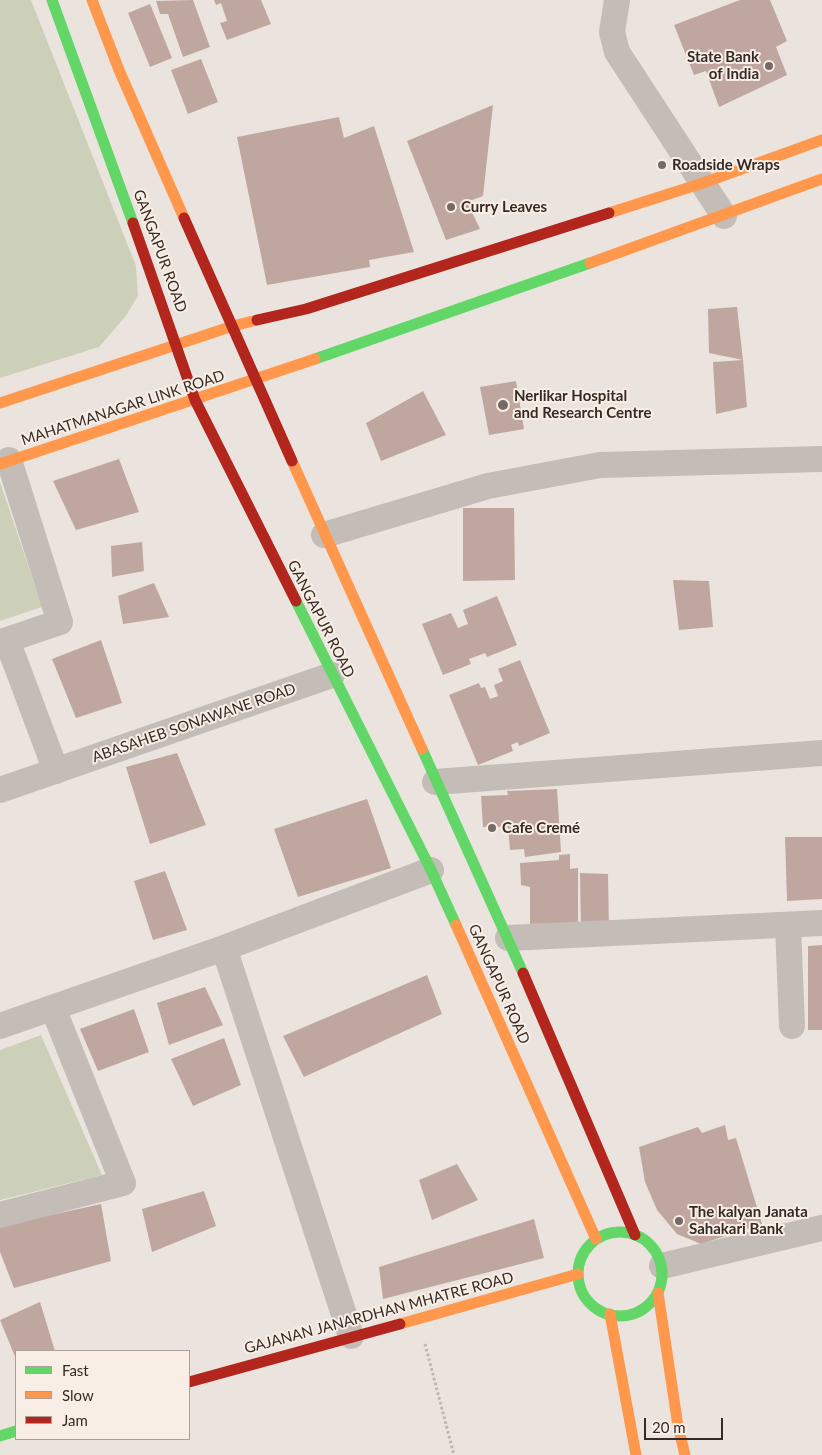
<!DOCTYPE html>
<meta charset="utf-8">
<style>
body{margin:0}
#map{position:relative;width:822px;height:1455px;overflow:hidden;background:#ebe4de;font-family:Lato,sans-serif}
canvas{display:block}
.legend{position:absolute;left:15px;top:1350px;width:175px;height:90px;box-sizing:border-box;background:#f9eee5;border:1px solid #aba099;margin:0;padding:6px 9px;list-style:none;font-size:15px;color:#352a26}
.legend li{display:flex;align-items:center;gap:10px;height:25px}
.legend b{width:25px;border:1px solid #aba099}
.scale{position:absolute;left:644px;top:1418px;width:79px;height:22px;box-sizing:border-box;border:2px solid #352a26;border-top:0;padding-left:6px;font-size:15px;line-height:18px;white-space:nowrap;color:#352a26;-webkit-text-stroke:4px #f9eee5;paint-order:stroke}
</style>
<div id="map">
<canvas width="822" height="1455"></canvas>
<ul class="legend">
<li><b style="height:6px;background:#63d668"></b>Fast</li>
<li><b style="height:6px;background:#ff974d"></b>Slow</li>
<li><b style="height:6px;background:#b3261e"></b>Jam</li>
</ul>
<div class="scale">20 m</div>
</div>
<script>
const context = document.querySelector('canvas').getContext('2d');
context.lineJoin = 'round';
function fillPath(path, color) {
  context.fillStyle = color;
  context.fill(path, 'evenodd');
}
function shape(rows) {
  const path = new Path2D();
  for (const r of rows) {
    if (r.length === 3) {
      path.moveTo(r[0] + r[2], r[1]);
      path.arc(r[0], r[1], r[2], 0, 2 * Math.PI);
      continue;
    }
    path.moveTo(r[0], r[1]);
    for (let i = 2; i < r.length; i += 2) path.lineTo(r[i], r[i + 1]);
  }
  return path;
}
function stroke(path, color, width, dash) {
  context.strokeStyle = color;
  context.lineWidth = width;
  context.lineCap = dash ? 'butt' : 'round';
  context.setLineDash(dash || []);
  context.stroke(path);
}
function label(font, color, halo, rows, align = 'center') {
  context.font = font + ' Lato,sans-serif';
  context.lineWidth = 4;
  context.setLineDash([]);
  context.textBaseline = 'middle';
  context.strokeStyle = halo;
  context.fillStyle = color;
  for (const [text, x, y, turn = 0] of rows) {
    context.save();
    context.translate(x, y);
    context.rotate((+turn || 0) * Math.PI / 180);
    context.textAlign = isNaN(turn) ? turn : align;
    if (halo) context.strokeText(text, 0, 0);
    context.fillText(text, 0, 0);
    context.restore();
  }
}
fillPath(shape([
 [0,0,31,0,136,266,138,296,125,317,99,347,0,378],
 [0,482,42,607,0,621],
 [41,1035,102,1175,0,1200,0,1050]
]), '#cdd0b8');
fillPath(shape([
 [193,0,210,47,183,57,168,14,160,14,156,1],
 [214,0,261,0,271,24,227,40,220,23,227,21,221,3,216,5],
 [740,0,770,0,787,41,776,47,787,75,719,107,706,71,694,75,674,25],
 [150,4,172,58,150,67,128,13],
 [201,59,218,102,188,114,171,70],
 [493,105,483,196,467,202,480,229,446,240,407,141],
 [339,117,344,138,374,126,414,252,369,260,370,267,267,285,237,137],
 [737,307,743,360,709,353,708,309],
 [743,360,747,407,716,414,713,362],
 [516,381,524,429,489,435,480,387],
 [423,391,446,435,381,461,366,423],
 [119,459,139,512,76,530,53,481],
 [463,508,514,508,515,580,463,581],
 [142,542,144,571,112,577,111,546],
 [673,580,709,581,713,627,679,630],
 [154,583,169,617,123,624,118,596],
 [497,596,517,645,487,657,485,653,469,659,471,664,443,675,422,624,451,613,458,628,468,624,463,610],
 [101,640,122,703,76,718,52,659],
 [520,660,550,733,519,746,518,742,511,745,513,751,478,765,449,695,479,683,481,688,485,687,490,699,498,696,494,685,503,681,498,669],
 [177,753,206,825,150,844,126,767],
 [557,789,561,852,525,857,524,849,510,850,508,827,483,827,481,796,508,795,507,791],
 [367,799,391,868,298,897,274,829],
 [785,837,822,837,822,899,787,901],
 [570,854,570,869,578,868,578,923,530,924,530,887,521,885,520,863,559,860,559,855],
 [165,871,187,930,153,940,134,881],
 [580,873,608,874,609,930,581,930],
 [822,945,822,1030,808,1030,808,946],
 [427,975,442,1014,304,1077,283,1036],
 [205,987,223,1025,169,1045,157,1003],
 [134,1009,149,1052,98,1071,80,1029],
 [224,1038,241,1085,193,1106,171,1059],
 [725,1125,728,1140,736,1138,762,1224,701,1244,677,1234,657,1210,645,1182,639,1147,698,1127,702,1133],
 [457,1164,478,1200,432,1220,419,1180],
 [204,1191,216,1226,152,1252,142,1209],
 [101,1204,111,1261,14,1288,0,1252,0,1226],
 [534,1219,544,1258,383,1299,379,1267],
 [40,1302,55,1351,16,1351,16,1359,0,1320]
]), '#bfa7a0');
stroke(shape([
 [425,1344,454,1455]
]), '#bdb5b0', 3, [2.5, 2.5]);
stroke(shape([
 [617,0,612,32,617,52,724,216],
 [324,535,488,486,600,465,822,459],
 [7,640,60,622,9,460],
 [0,642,7,640,56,771],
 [435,782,822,753],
 [0,790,332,675],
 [788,925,792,1026],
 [508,938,822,923],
 [224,948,351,1336],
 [0,1026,224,948,431,870],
 [0,1215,123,1183,53,1008],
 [662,1266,822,1228]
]), '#c4bcb7', 26);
stroke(shape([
 [52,0,133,223],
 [315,359,590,263],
 [296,601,431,870,456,925],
 [422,749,523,973],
 [620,1274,42],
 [0,1436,16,1431]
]), '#63d668', 11);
stroke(shape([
 [92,0,119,70,184,218],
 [609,213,703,183,822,140],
 [590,263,822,179],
 [0,403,233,326,257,320],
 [292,461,422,749],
 [0,464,315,359],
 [456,925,596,1239],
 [658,1293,678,1426,685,1455],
 [610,1314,636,1455],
 [400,1324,578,1274]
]), '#ff974d', 11);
stroke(shape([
 [184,218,292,461],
 [133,223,195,400,296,601],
 [257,320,306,309,609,213],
 [523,973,635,1235],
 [189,1382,400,1324]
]), '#b3261e', 11);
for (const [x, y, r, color] of [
 [769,66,5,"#756b66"],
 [662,165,5,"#756b66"],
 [451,207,5,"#756b66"],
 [503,405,6,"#756b66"],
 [492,828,5,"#756b66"],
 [679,1221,5,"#756b66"]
]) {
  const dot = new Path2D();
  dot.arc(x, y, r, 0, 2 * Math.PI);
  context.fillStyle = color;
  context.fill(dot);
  stroke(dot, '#f9eee5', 2);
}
label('bold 15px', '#352a26', '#f9eee5', [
 ["State Bank",759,57,"right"],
 ["of India",759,74,"right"],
 ["Roadside Wraps",672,165],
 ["Curry Leaves",461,207],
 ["Nerlikar Hospital",514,396],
 ["and Research Centre",514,413],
 ["Cafe Cremé",502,828],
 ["The kalyan Janata",689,1212],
 ["Sahakari Bank",689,1229]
], 'left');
label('15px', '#352a26', '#f9eee5', [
 ["GANGAPUR ROAD",160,251,70],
 ["MAHATMANAGAR LINK ROAD",123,408,-18],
 ["GANGAPUR ROAD",321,619,63],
 ["ABASAHEB SONAWANE ROAD",194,723,-19],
 ["GANGAPUR ROAD",499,984,66],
 ["GAJANAN JANARDHAN MHATRE ROAD",379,1313,-15]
]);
</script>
